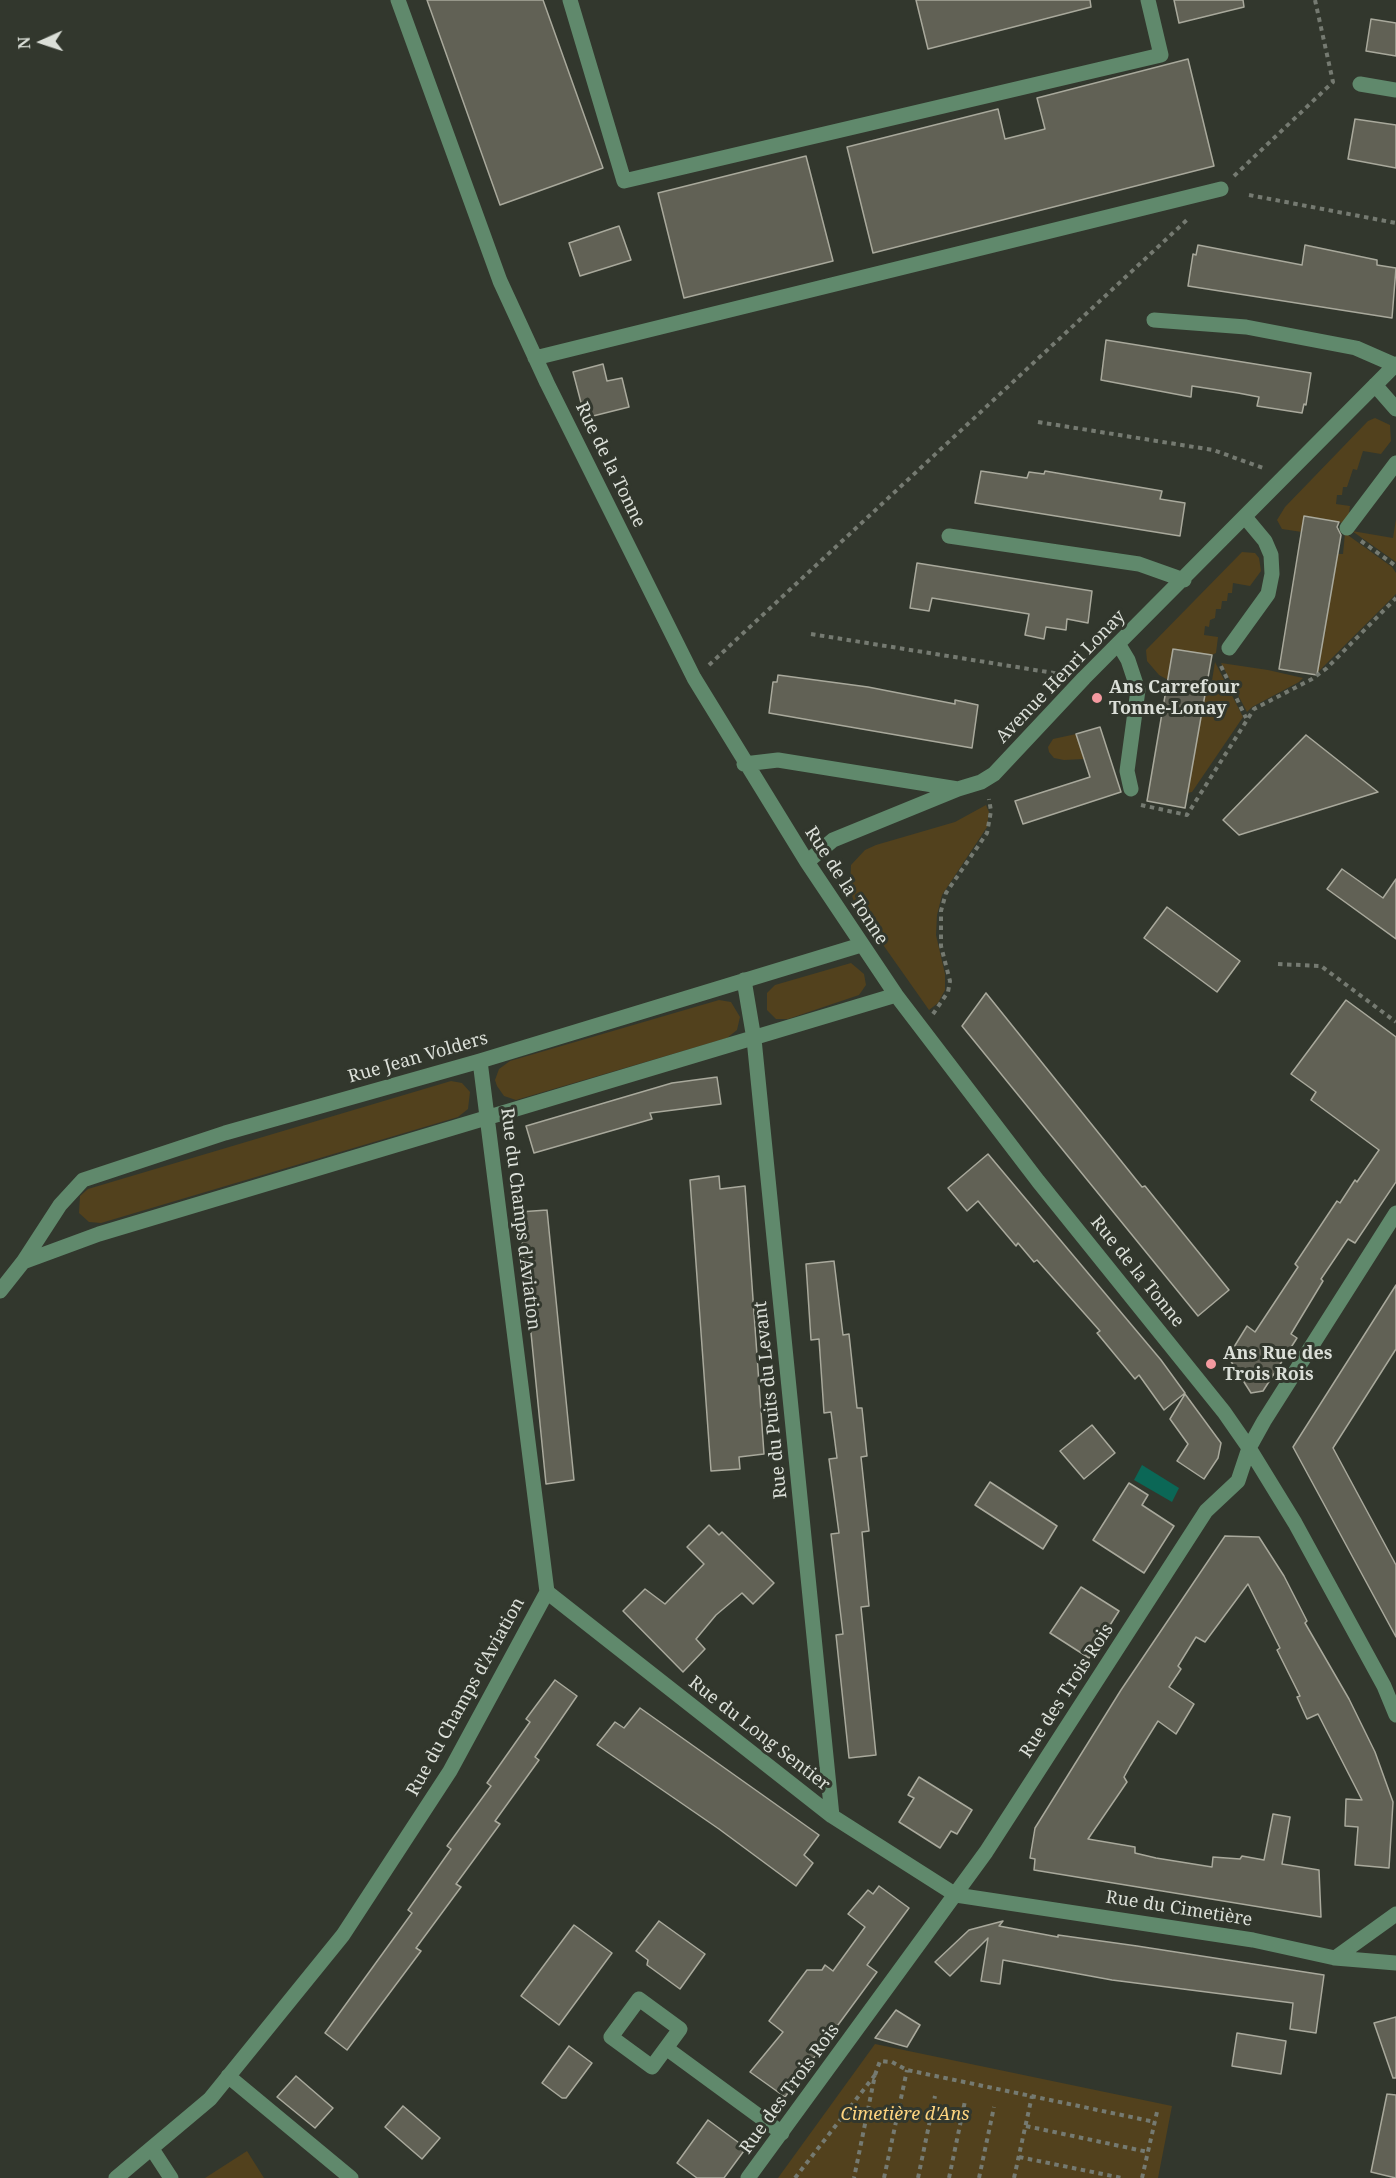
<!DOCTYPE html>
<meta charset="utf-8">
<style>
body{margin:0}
#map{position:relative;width:1396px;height:2178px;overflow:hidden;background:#32372d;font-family:"Noto Serif",serif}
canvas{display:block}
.north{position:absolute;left:12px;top:12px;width:60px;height:60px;-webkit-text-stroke:4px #32372d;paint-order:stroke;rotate:267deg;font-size:16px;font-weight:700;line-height:24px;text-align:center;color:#dbdfd8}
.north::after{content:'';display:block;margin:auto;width:21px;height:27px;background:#dbdfd8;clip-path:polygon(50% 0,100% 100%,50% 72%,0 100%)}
</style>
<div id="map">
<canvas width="1396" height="2178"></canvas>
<div class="north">N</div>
</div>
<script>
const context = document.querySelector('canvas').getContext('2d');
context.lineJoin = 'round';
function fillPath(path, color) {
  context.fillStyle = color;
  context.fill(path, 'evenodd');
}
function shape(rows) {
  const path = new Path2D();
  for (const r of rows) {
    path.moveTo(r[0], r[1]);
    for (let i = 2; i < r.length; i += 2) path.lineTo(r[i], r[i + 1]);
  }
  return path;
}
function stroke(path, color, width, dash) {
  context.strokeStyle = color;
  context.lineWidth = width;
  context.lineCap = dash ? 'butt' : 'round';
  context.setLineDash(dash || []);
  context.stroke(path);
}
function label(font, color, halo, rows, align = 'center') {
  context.font = font + ' "Noto Serif",serif';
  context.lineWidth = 6;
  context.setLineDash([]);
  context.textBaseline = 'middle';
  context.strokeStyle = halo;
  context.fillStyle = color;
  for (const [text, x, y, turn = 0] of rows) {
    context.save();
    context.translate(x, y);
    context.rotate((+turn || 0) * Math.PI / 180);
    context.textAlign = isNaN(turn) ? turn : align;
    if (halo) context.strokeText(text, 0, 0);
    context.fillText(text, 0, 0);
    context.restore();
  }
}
fillPath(shape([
 [1375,418,1390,425,1391,441,1381,454,1363,451,1357,470,1353,469,1347,487,1343,487,1342,495,1337,495,1336,504,1350,506,1348,520,1343,523,1305,516,1302,532,1282,529,1277,520,1285,507,1368,421],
 [1396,519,1396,562,1352,531,1393,538],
 [1345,533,1392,567,1396,573,1396,594,1318,672,1338,554,1343,554],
 [1242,552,1255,553,1259,558,1261,571,1250,586,1233,583,1232,593,1228,593,1227,601,1222,601,1221,609,1216,609,1215,618,1210,620,1209,627,1205,626,1204,635,1218,637,1216,653,1212,655,1173,649,1168,680,1159,675,1147,661,1146,650],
 [1215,662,1243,717,1192,792,1187,793,1206,687,1211,687],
 [1221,663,1268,670,1303,678,1299,682,1252,707,1247,712],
 [1076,734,1084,759,1064,760,1054,758,1049,752,1048,747,1053,739],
 [986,805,989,812,987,827,942,895,937,915,936,935,945,974,945,990,938,1003,929,1010,855,905,850,889,851,865,865,850,876,845,955,822],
 [851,963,864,974,866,985,859,995,788,1019,776,1019,767,1010,767,993,775,985],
 [719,1000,731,1002,740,1017,737,1030,727,1038,516,1100,504,1096,497,1086,495,1080,499,1069,510,1061],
 [451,1081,462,1083,470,1092,468,1109,458,1117,101,1223,89,1222,79,1213,80,1196,88,1189],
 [875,2044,1172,2106,1158,2178,778,2178],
 [247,2151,264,2178,205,2178]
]), '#52411d');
fillPath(shape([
 [1142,1465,1179,1488,1172,1502,1134,1480]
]), '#0b6756');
const building = shape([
 [427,0,543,0,603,168,500,205,427,0],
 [916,0,1090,0,1091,7,928,49,916,0],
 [1174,0,1243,0,1244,7,1179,23,1174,0],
 [1371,19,1396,23,1396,56,1366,51,1371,19],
 [1188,59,1214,166,873,253,847,147,998,109,1005,139,1045,129,1037,98,1188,59],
 [1355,119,1396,125,1396,168,1348,159,1355,119],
 [806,156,833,261,684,298,658,193,806,156],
 [619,226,631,260,580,276,569,243,619,226],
 [1198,245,1302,265,1305,245,1377,260,1377,265,1396,268,1392,318,1188,286,1193,254,1196,255,1198,245],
 [1106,340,1311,373,1306,405,1304,404,1302,413,1257,406,1259,397,1238,393,1192,386,1191,397,1101,380,1106,340],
 [603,364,607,381,622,378,629,407,585,418,573,372,603,364],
 [981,471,1027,478,1029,472,1044,474,1045,471,1162,491,1160,499,1185,503,1180,536,975,503,981,471],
 [1304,516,1339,522,1337,527,1341,535,1317,675,1279,669,1304,516],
 [917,563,1092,591,1088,623,1067,619,1066,630,1046,627,1044,639,1025,635,1029,614,932,598,929,611,910,608,917,563],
 [1173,649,1212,655,1185,808,1147,801,1173,649],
 [778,675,868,687,955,704,955,700,978,705,972,748,769,713,773,682,777,682,778,675],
 [1100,727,1121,792,1023,824,1015,801,1090,777,1076,734,1100,727],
 [1306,735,1378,792,1239,835,1223,820,1306,735],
 [1342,869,1383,898,1396,879,1396,939,1327,889,1342,869],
 [1167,907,1240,961,1217,992,1144,938,1167,907],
 [986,993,1142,1187,1145,1186,1229,1290,1198,1316,962,1026,986,993],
 [1346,1000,1396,1037,1396,1182,1355,1243,1348,1239,1321,1279,1323,1281,1291,1334,1297,1338,1263,1391,1251,1393,1225,1352,1234,1347,1247,1326,1255,1332,1298,1267,1295,1264,1337,1201,1340,1203,1355,1180,1357,1182,1379,1150,1311,1100,1316,1092,1291,1074,1346,1000],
 [717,1077,721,1104,650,1113,652,1119,534,1153,526,1126,672,1083,717,1077],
 [988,1154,1161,1360,1185,1393,1164,1410,1139,1375,1135,1379,1097,1333,1100,1331,1037,1260,1034,1262,1018,1243,1016,1246,978,1201,967,1211,948,1188,988,1154],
 [719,1176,720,1189,745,1186,764,1454,739,1457,740,1469,711,1471,690,1180,719,1176],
 [547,1210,574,1480,546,1484,519,1212,547,1210],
 [834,1261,843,1335,849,1334,857,1408,862,1408,867,1456,861,1457,869,1531,862,1532,869,1606,861,1607,876,1755,849,1758,836,1635,843,1634,831,1534,839,1533,829,1459,837,1458,831,1412,824,1413,819,1339,811,1340,806,1264,834,1261],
 [1396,1285,1396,1349,1333,1448,1396,1565,1396,1637,1293,1447,1396,1285],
 [1185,1394,1221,1443,1218,1458,1204,1479,1177,1461,1188,1444,1170,1419,1185,1394],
 [1092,1425,1115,1453,1084,1479,1060,1451,1092,1425],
 [990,1482,1057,1526,1043,1549,975,1505,990,1482],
 [1129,1483,1148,1495,1142,1505,1174,1526,1144,1573,1093,1540,1129,1483],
 [709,1525,719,1535,722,1532,774,1583,753,1604,742,1593,716,1615,696,1639,705,1649,683,1672,623,1611,645,1589,665,1604,704,1564,687,1547,709,1525],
 [1225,1536,1259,1537,1284,1576,1307,1621,1305,1623,1349,1699,1375,1752,1393,1802,1389,1868,1355,1865,1358,1827,1345,1826,1346,1799,1362,1800,1318,1714,1307,1719,1297,1697,1300,1696,1277,1650,1280,1648,1248,1584,1205,1642,1196,1637,1178,1666,1181,1669,1169,1687,1194,1704,1176,1734,1158,1721,1130,1766,1124,1777,1127,1782,1088,1839,1135,1847,1135,1853,1156,1858,1212,1867,1213,1857,1240,1859,1242,1856,1264,1860,1273,1814,1290,1817,1282,1864,1319,1870,1321,1917,1034,1870,1035,1859,1030,1858,1035,1828,1121,1690,1225,1536],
 [1081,1587,1119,1611,1089,1658,1050,1633,1081,1587],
 [555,1680,577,1696,535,1757,539,1760,495,1821,500,1824,456,1884,461,1887,416,1948,421,1951,347,2050,325,2033,412,1913,408,1910,451,1849,447,1846,491,1786,487,1783,530,1722,526,1719,555,1680],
 [640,1708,819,1835,804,1855,813,1863,796,1886,719,1829,597,1745,615,1722,624,1728,640,1708],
 [919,1777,972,1810,957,1834,951,1831,940,1848,899,1822,914,1798,908,1795,919,1777],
 [879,1886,909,1908,867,1965,877,1972,785,2097,750,2072,783,2032,769,2021,807,1970,822,1970,825,1965,833,1971,865,1927,848,1914,868,1890,873,1894,879,1886],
 [659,1921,705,1954,680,1989,647,1965,648,1960,636,1951,659,1921],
 [1003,1921,999,1926,1058,1937,1058,1935,1137,1946,1324,1975,1316,2033,1290,2029,1293,2003,1112,1980,1003,1960,1000,1984,981,1981,988,1938,950,1976,935,1962,969,1930,1003,1921],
 [574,1925,612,1953,559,2025,521,1996,574,1925],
 [896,2010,920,2025,907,2047,875,2038,896,2010],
 [1396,2017,1396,2078,1393,2078,1374,2023,1396,2017],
 [1237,2033,1286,2041,1281,2074,1232,2066,1237,2033],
 [569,2046,592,2063,566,2098,562,2098,542,2083,569,2046],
 [296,2076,333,2108,315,2128,277,2097,296,2076],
 [1387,2094,1396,2095,1396,2178,1371,2172,1387,2094],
 [403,2106,440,2138,422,2159,385,2127,403,2106],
 [708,2120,746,2148,724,2178,697,2178,677,2163,708,2120]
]);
fillPath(building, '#616155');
stroke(building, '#a9a99c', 1.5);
stroke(shape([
 [1234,176,1333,82,1315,0],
 [1249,195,1396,223],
 [1038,422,1213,450,1266,469],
 [1361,541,1396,566],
 [811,634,1060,674],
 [709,665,1189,218],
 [1221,666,1246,718],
 [1141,805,1187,815,1254,709,1312,679,1327,668,1396,598],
 [1278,964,1321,966,1396,1022],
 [933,1014,948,992,950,981,941,946,941,911,946,893,987,833,991,811,989,799],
 [875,2075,880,2061,892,2062,907,2070,1155,2122],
 [1026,2126,1148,2152],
 [1019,2157,1122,2178],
 [795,2178,875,2075,854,2178],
 [884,2178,907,2070],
 [918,2178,935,2096],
 [949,2178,965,2101],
 [979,2178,994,2107],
 [1014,2178,1032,2096],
 [1142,2178,1157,2112]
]), '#757a71', 4, [4.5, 4.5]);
stroke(shape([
 [398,0,500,281,547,383,694,678,807,862,896,995,1038,1181,1224,1412,1249,1448,1295,1523,1384,1686,1396,1715],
 [570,0,624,181,1161,55,1148,0],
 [1360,84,1396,90],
 [1154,320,1246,327,1356,348,1395,365],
 [535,358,1221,189],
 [1375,385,1396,409],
 [1347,528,1396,463],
 [949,536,1139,564,1184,580],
 [1119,645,1128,660,1138,690,1127,771,1131,789],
 [1229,648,1268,594,1272,574,1271,555,1265,541,1245,517],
 [744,764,778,760,958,789],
 [807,862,833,840,958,789,981,782,994,774,1084,678,1396,364],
 [744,980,754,1039,832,1816],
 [23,1262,99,1234,896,995],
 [0,1291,23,1262,60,1205,83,1180,225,1133,480,1061,861,945],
 [547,1592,832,1816,956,1895,1253,1940,1335,1958,1396,1963],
 [1335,1958,1396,1914],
 [666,2048,652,2067,611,2037,639,1999,680,2029,666,2048,782,2133],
 [228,2076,351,2178],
 [152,2149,171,2178],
 [116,2178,210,2099,343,1935,450,1771,547,1592,480,1061],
 [748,2178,986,1852,1206,1511,1238,1481,1249,1448,1264,1421,1396,1213]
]), '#60896c', 15);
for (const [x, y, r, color] of [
 [1097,698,6,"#f49aa0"],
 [1211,1364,6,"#f49aa0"]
]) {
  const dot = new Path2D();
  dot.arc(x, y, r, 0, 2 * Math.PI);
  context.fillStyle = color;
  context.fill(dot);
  stroke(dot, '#32372d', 2);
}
label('18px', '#dbdfd8', '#32372d', [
 ["Rue de la Tonne",610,465,64],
 ["Avenue Henri Lonay",1061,677,-46],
 ["Rue de la Tonne",846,886,57],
 ["Rue Jean Volders",418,1058,-16],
 ["Rue du Champs d'Aviation",520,1219,83],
 ["Rue de la Tonne",1137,1272,51],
 ["Rue du Puits du Levant",771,1400,-96],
 ["Rue des Trois Rois",1067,1691,-57],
 ["Rue du Champs d'Aviation",466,1697,-61],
 ["Rue du Long Sentier",759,1734,38],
 ["Rue du Cimetière",1179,1909,9],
 ["Rue des Trois Rois",790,2089,-54]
]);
label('bold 18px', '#dbdfd8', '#32372d', [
 ["Ans Carrefour",1109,688],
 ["Tonne-Lonay",1109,709],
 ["Ans Rue des",1223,1354],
 ["Trois Rois",1223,1375]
], 'left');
label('italic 18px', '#fcd37f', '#32372d', [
 ["Cimetière d'Ans",905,2115]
]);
</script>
